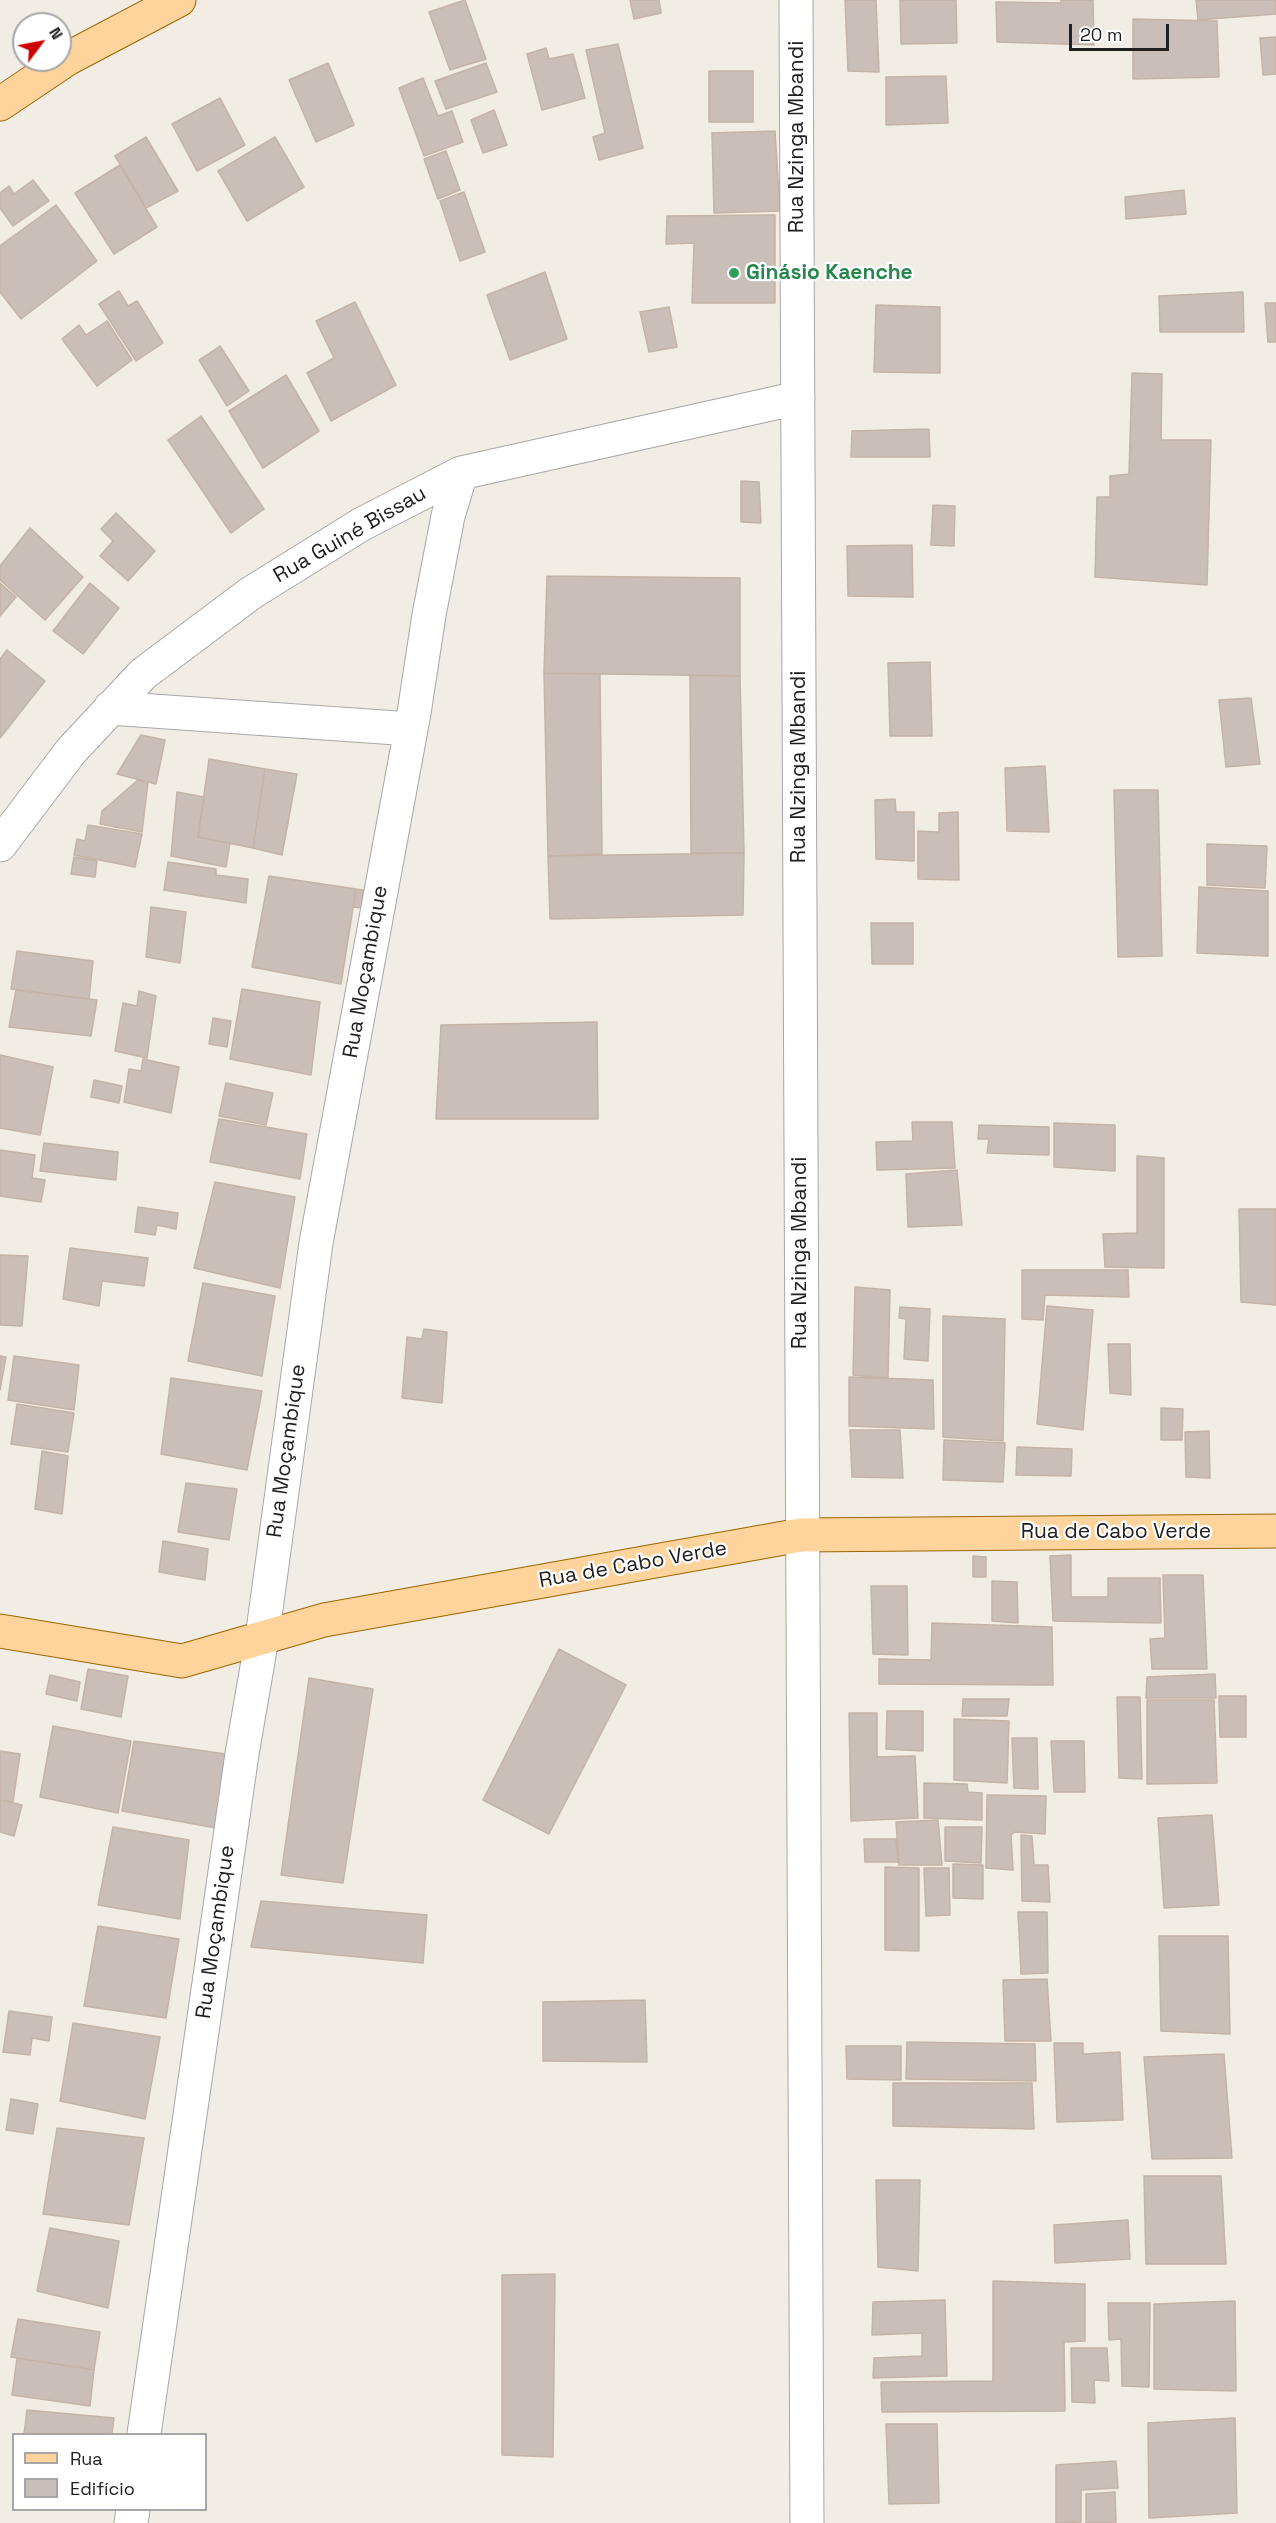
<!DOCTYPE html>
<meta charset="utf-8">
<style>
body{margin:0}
#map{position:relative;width:1276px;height:2523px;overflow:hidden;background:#f1ede5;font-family:"Space Grotesk",sans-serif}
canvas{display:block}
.legend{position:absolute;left:12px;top:2433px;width:195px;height:78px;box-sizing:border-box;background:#fff;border:2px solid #a6a6a6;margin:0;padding:8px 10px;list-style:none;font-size:18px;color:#202020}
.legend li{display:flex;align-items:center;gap:12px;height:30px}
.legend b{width:30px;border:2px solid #a6a6a6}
.north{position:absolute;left:12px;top:12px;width:60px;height:60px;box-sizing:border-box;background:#fff;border:2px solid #a6a6a6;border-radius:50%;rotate:58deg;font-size:16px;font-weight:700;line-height:24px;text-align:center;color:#202020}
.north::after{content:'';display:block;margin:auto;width:21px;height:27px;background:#cf0003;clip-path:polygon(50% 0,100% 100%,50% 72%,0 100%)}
.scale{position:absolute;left:1069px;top:24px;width:100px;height:27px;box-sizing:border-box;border:3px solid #202020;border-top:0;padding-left:8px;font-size:18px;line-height:21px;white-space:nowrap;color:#202020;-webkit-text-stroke:4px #fff;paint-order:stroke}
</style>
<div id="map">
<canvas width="1276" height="2523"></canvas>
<ul class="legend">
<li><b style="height:8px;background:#ffd39c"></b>Rua</li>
<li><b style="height:16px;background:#c9bfb8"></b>Edifício</li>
</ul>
<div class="north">N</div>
<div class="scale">20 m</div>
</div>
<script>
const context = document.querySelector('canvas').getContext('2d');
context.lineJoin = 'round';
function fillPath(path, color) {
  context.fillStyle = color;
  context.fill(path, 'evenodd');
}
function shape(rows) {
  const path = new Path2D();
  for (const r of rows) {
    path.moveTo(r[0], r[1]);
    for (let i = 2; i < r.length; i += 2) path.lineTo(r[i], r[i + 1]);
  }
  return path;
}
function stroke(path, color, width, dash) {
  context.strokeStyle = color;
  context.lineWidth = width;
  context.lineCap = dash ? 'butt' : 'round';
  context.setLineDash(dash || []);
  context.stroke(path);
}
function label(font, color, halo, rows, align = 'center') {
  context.font = font + ' "Space Grotesk",sans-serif';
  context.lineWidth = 4.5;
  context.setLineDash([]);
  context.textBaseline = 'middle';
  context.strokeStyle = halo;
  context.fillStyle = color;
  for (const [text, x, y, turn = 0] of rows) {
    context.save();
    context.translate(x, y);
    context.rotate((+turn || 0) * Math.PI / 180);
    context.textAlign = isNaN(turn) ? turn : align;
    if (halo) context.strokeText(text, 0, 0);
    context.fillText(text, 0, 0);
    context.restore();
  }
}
const building = shape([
 [465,0,486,59,450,70,429,12,465,0],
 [630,0,659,0,661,13,634,19,630,0],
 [845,0,876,0,879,72,848,71,845,0],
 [900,0,956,0,957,43,901,44,900,0],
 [1061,0,1093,0,1094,45,997,42,996,2,1061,3,1061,0],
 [1196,0,1276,0,1276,14,1198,20,1196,0],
 [1133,19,1217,21,1219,77,1133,79,1133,19],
 [1276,37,1276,74,1263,75,1260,38,1276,37],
 [618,44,643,148,599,160,593,137,605,133,586,50,618,44],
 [546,48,549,59,573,54,585,98,542,110,527,54,546,48],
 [328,63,354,125,316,142,289,80,328,63],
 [486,63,497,92,446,109,435,81,486,63],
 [709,71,753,71,753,122,709,122,709,71],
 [946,76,948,123,886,125,886,77,946,76],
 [423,78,438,116,452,111,463,142,424,156,399,88,423,78],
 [220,98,245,145,197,171,172,124,220,98],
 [494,110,507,145,483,153,471,120,494,110],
 [775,131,780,211,714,213,712,133,775,131],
 [146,137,178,191,146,208,115,156,146,137],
 [275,137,304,187,247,221,218,171,275,137],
 [446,151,460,190,438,199,424,159,446,151],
 [120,165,157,227,114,254,75,193,120,165],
 [33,180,49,201,13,226,0,208,0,193,9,186,14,194,33,180],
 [1184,190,1186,214,1126,219,1125,197,1184,190],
 [464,192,485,252,460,261,440,201,464,192],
 [56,205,97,261,21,319,0,292,0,246,56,205],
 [775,215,775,303,692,303,694,243,666,244,667,216,775,215],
 [545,272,567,339,510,360,487,295,545,272],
 [119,291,128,306,137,301,163,343,136,361,99,304,119,291],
 [1243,292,1244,332,1160,332,1159,296,1243,292],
 [355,302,396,385,331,421,307,373,334,358,316,321,355,302],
 [1265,303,1276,303,1276,342,1268,342,1265,303],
 [876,305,940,307,940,373,874,372,876,305],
 [669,307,677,347,649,352,640,312,669,307],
 [107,321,132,360,97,386,62,339,79,325,86,335,107,321],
 [220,346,249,391,227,406,199,360,220,346],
 [1132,373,1162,374,1161,440,1211,440,1207,585,1095,577,1097,497,1110,497,1110,476,1129,474,1132,373],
 [286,375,319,431,263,468,229,411,286,375],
 [201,416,264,509,231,533,168,440,201,416],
 [929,429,930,457,851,457,852,431,929,429],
 [741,481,759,482,761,523,741,522,741,481],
 [933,505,955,506,954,546,931,545,933,505],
 [116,513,155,551,128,581,100,556,113,541,101,529,116,513],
 [30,528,83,577,45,620,0,580,0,566,30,528],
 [912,545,913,597,848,596,847,546,912,545],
 [547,576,740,578,740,676,544,673,547,576],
 [0,583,16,597,0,616,0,583],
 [90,583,119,608,83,654,53,631,90,583],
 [7,650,45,681,0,738,0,659,7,650],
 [930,662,932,736,890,736,888,663,930,662],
 [544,673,600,674,602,854,548,856,544,673],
 [690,675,740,676,744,853,691,853,690,675],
 [1251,698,1260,764,1226,767,1219,700,1251,698],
 [141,735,165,740,156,784,117,774,141,735],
 [209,759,265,769,253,848,198,837,209,759],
 [1045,766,1049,832,1007,831,1005,768,1045,766],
 [265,769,297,774,282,855,253,848,265,769],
 [138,780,148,782,142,832,100,824,102,811,138,780],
 [1114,790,1158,790,1162,956,1118,957,1114,790],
 [177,792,204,797,198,837,230,843,226,867,171,856,177,792],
 [895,799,896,812,914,812,914,861,876,859,875,800,895,799],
 [958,812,959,880,918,879,918,831,939,832,939,813,958,812],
 [88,825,142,834,135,867,74,855,77,839,85,841,88,825],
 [1207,844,1267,846,1265,888,1207,885,1207,844],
 [744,853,743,915,550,919,548,856,744,853],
 [74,857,97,861,95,877,71,874,74,857],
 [168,862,216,869,216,875,248,879,246,903,164,890,168,862],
 [269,876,356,889,341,984,252,967,269,876],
 [1199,887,1268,891,1268,956,1197,953,1199,887],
 [356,889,376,892,373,909,353,907,356,889],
 [151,907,186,912,180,963,146,957,151,907],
 [871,923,913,923,913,964,872,964,871,923],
 [17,951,93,961,89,999,11,989,17,951],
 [242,989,320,1002,311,1075,230,1059,242,989],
 [16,990,97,1000,91,1036,9,1027,16,990],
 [139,991,156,996,147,1058,115,1051,123,1003,137,1006,139,991],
 [213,1018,231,1021,227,1047,209,1044,213,1018],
 [597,1022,598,1119,436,1119,441,1025,597,1022],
 [0,1055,53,1067,40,1135,0,1128,0,1055],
 [143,1059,179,1067,171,1113,124,1102,129,1069,141,1071,143,1059],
 [94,1080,122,1086,119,1103,91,1097,94,1080],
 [226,1083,273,1093,266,1125,219,1116,226,1083],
 [219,1119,307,1134,300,1179,210,1162,219,1119],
 [912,1122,952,1122,955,1168,877,1170,876,1142,913,1141,912,1122],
 [1054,1123,1115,1125,1115,1171,1054,1167,1054,1123],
 [979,1125,1049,1127,1049,1155,987,1153,989,1139,978,1139,979,1125],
 [44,1143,118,1152,116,1180,40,1171,44,1143],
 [0,1150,35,1155,32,1178,45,1180,41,1202,0,1196,0,1150],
 [1137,1156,1164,1158,1164,1268,1105,1267,1103,1234,1137,1233,1137,1156],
 [957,1170,962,1225,908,1227,906,1174,957,1170],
 [215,1182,295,1197,280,1288,194,1268,215,1182],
 [138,1207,178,1213,176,1229,157,1225,155,1235,135,1232,138,1207],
 [1239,1209,1276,1209,1276,1305,1241,1302,1239,1209],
 [70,1248,148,1258,144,1286,102,1281,99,1306,63,1299,70,1248],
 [0,1255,28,1256,22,1326,0,1325,0,1255],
 [1022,1270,1128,1270,1129,1297,1045,1295,1043,1320,1022,1319,1022,1270],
 [203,1283,275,1296,262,1376,188,1361,203,1283],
 [855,1287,890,1290,888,1378,853,1375,855,1287],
 [1047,1306,1093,1310,1083,1430,1037,1424,1047,1306],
 [900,1307,930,1309,928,1361,904,1359,906,1319,899,1318,900,1307],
 [943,1316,1005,1319,1003,1441,943,1437,943,1316],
 [424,1329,447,1332,442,1403,402,1398,407,1337,422,1339,424,1329],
 [1108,1344,1130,1344,1131,1395,1110,1393,1108,1344],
 [0,1356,6,1357,0,1390,0,1356],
 [14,1356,79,1365,74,1410,8,1400,14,1356],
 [849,1377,933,1380,934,1429,849,1426,849,1377],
 [171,1378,262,1391,247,1470,161,1454,171,1378],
 [17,1404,74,1413,68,1452,11,1444,17,1404],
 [1161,1408,1183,1409,1182,1440,1161,1440,1161,1408],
 [850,1430,900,1430,903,1478,852,1477,850,1430],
 [1209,1431,1210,1478,1186,1477,1185,1432,1209,1431],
 [944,1440,1005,1443,1003,1482,943,1480,944,1440],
 [1017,1447,1072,1449,1071,1476,1016,1475,1017,1447],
 [42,1451,68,1456,62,1514,35,1509,42,1451],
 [186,1483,237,1489,229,1540,178,1532,186,1483],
 [163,1541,208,1549,205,1580,159,1572,163,1541],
 [1071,1555,1071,1597,1108,1597,1108,1578,1160,1578,1161,1623,1053,1621,1050,1556,1071,1555],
 [973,1556,986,1557,986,1577,973,1577,973,1556],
 [1163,1575,1203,1575,1207,1669,1152,1669,1150,1639,1165,1638,1163,1575],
 [992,1581,1017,1582,1018,1623,992,1621,992,1581],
 [871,1586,907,1586,908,1655,873,1654,871,1586],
 [932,1623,1052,1627,1053,1685,879,1684,879,1659,931,1660,932,1623],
 [559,1649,626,1685,549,1834,483,1800,559,1649],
 [88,1669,128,1676,121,1717,81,1709,88,1669],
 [1215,1674,1216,1698,1146,1698,1147,1677,1215,1674],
 [50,1675,80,1682,77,1701,46,1694,50,1675],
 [309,1678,373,1689,343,1883,281,1875,309,1678],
 [1219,1696,1246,1696,1246,1737,1220,1737,1219,1696],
 [1117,1697,1140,1697,1142,1779,1119,1778,1117,1697],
 [963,1699,1009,1699,1007,1716,962,1716,963,1699],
 [1147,1700,1214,1700,1217,1783,1147,1784,1147,1700],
 [887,1711,923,1711,923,1751,886,1749,887,1711],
 [849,1713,877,1713,877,1757,915,1756,918,1818,851,1821,849,1713],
 [954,1719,1009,1721,1007,1783,954,1780,954,1719],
 [53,1726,131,1741,118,1813,40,1797,53,1726],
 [1012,1738,1037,1738,1038,1789,1014,1788,1012,1738],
 [134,1741,226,1754,216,1828,122,1811,134,1741],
 [1051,1741,1084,1741,1085,1792,1054,1792,1051,1741],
 [0,1751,20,1754,13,1802,0,1800,0,1751],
 [924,1783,967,1784,968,1792,982,1793,982,1820,924,1818,924,1783],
 [987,1795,1046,1796,1045,1834,1015,1832,1011,1835,1013,1870,986,1868,987,1795],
 [0,1800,22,1805,14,1836,0,1832,0,1800],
 [1212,1815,1219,1905,1164,1908,1158,1818,1212,1815],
 [938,1820,942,1865,899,1865,896,1822,938,1820],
 [113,1827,189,1840,180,1919,98,1905,113,1827],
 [945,1827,982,1827,981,1863,945,1861,945,1827],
 [1021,1835,1032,1836,1034,1865,1048,1865,1050,1902,1022,1901,1021,1835],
 [864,1839,896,1839,898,1862,865,1862,864,1839],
 [953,1864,983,1865,983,1899,953,1898,953,1864],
 [885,1867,919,1868,919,1951,885,1950,885,1867],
 [924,1868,949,1868,950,1915,926,1916,924,1868],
 [261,1901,427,1915,423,1963,251,1947,261,1901],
 [1018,1912,1047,1912,1048,1973,1021,1974,1018,1912],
 [98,1926,179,1939,166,2018,84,2006,98,1926],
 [1159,1936,1228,1936,1230,2034,1161,2031,1159,1936],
 [1047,1979,1051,2041,1005,2041,1003,1980,1047,1979],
 [645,2000,647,2062,543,2061,543,2002,645,2000],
 [9,2011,52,2017,49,2041,32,2038,30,2055,3,2052,9,2011],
 [73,2023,160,2037,145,2119,60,2101,73,2023],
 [907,2042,1035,2044,1036,2081,906,2079,907,2042],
 [1054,2043,1083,2043,1083,2054,1120,2052,1123,2120,1057,2122,1054,2043],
 [846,2046,901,2046,901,2080,847,2079,846,2046],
 [1224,2054,1232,2158,1152,2159,1144,2057,1224,2054],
 [893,2083,1032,2083,1034,2129,893,2126,893,2083],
 [11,2099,38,2104,33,2134,6,2130,11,2099],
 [57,2128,144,2138,129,2225,43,2214,57,2128],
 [1144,2176,1221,2176,1226,2264,1146,2264,1144,2176],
 [876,2180,920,2180,918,2271,878,2267,876,2180],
 [1128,2220,1130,2259,1055,2263,1054,2225,1128,2220],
 [50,2228,119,2241,108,2308,37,2291,50,2228],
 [555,2274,553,2457,502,2455,502,2275,555,2274],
 [993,2281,1085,2284,1085,2341,1064,2342,1065,2411,882,2412,881,2382,993,2381,993,2281],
 [945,2300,947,2376,873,2378,874,2358,922,2356,922,2333,872,2335,873,2302,945,2300],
 [1235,2301,1236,2391,1154,2389,1154,2304,1235,2301],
 [1108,2303,1150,2303,1149,2387,1122,2386,1121,2339,1109,2340,1108,2303],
 [18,2319,100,2332,94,2370,11,2357,18,2319],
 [1071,2348,1107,2348,1109,2381,1094,2380,1095,2403,1072,2402,1071,2348],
 [17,2358,94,2370,90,2406,12,2395,17,2358],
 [27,2410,114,2418,112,2434,24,2434,27,2410],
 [1235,2418,1237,2513,1149,2518,1148,2423,1235,2418],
 [886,2424,937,2424,939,2503,889,2504,886,2424],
 [1116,2461,1118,2488,1081,2490,1081,2522,1056,2523,1056,2465,1116,2461],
 [1115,2492,1116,2523,1086,2523,1086,2494,1115,2492]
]);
fillPath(building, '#c9bfb8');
stroke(building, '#c4b3a7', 1.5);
const minor = shape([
 [796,0,807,2523],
 [110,708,411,729],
 [0,845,71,751,143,674,251,593,362,524,461,473,798,398],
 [144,2434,242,1754,262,1638,316,1243,414,713,429,615,448,516,461,473],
 [131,2523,133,2510]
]);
const major = shape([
 [0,104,67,59,179,0],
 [0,1631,182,1661,324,1620,801,1535,1276,1531]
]);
stroke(minor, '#a7a7a7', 35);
stroke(major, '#9b6600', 35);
stroke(minor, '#fff', 33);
stroke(major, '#ffd39c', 33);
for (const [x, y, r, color] of [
 [734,273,6,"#2e9e5b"]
]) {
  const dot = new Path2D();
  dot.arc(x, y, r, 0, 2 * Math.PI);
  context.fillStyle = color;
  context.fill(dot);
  stroke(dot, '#fff', 2);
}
label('21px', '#202020', '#fff', [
 ["Rua Nzinga Mbandi",797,137,-90],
 ["Rua Guiné Bissau",350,535,-30],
 ["Rua Nzinga Mbandi",799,767,-90],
 ["Rua Moçambique",366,972,-80],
 ["Rua Nzinga Mbandi",800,1253,-90],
 ["Rua Moçambique",287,1451,-82],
 ["Rua de Cabo Verde",1116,1532],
 ["Rua de Cabo Verde",633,1565,-10],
 ["Rua Moçambique",216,1932,-82]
]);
label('bold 21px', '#27864d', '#fff', [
 ["Ginásio Kaenche",746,273]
], 'left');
</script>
